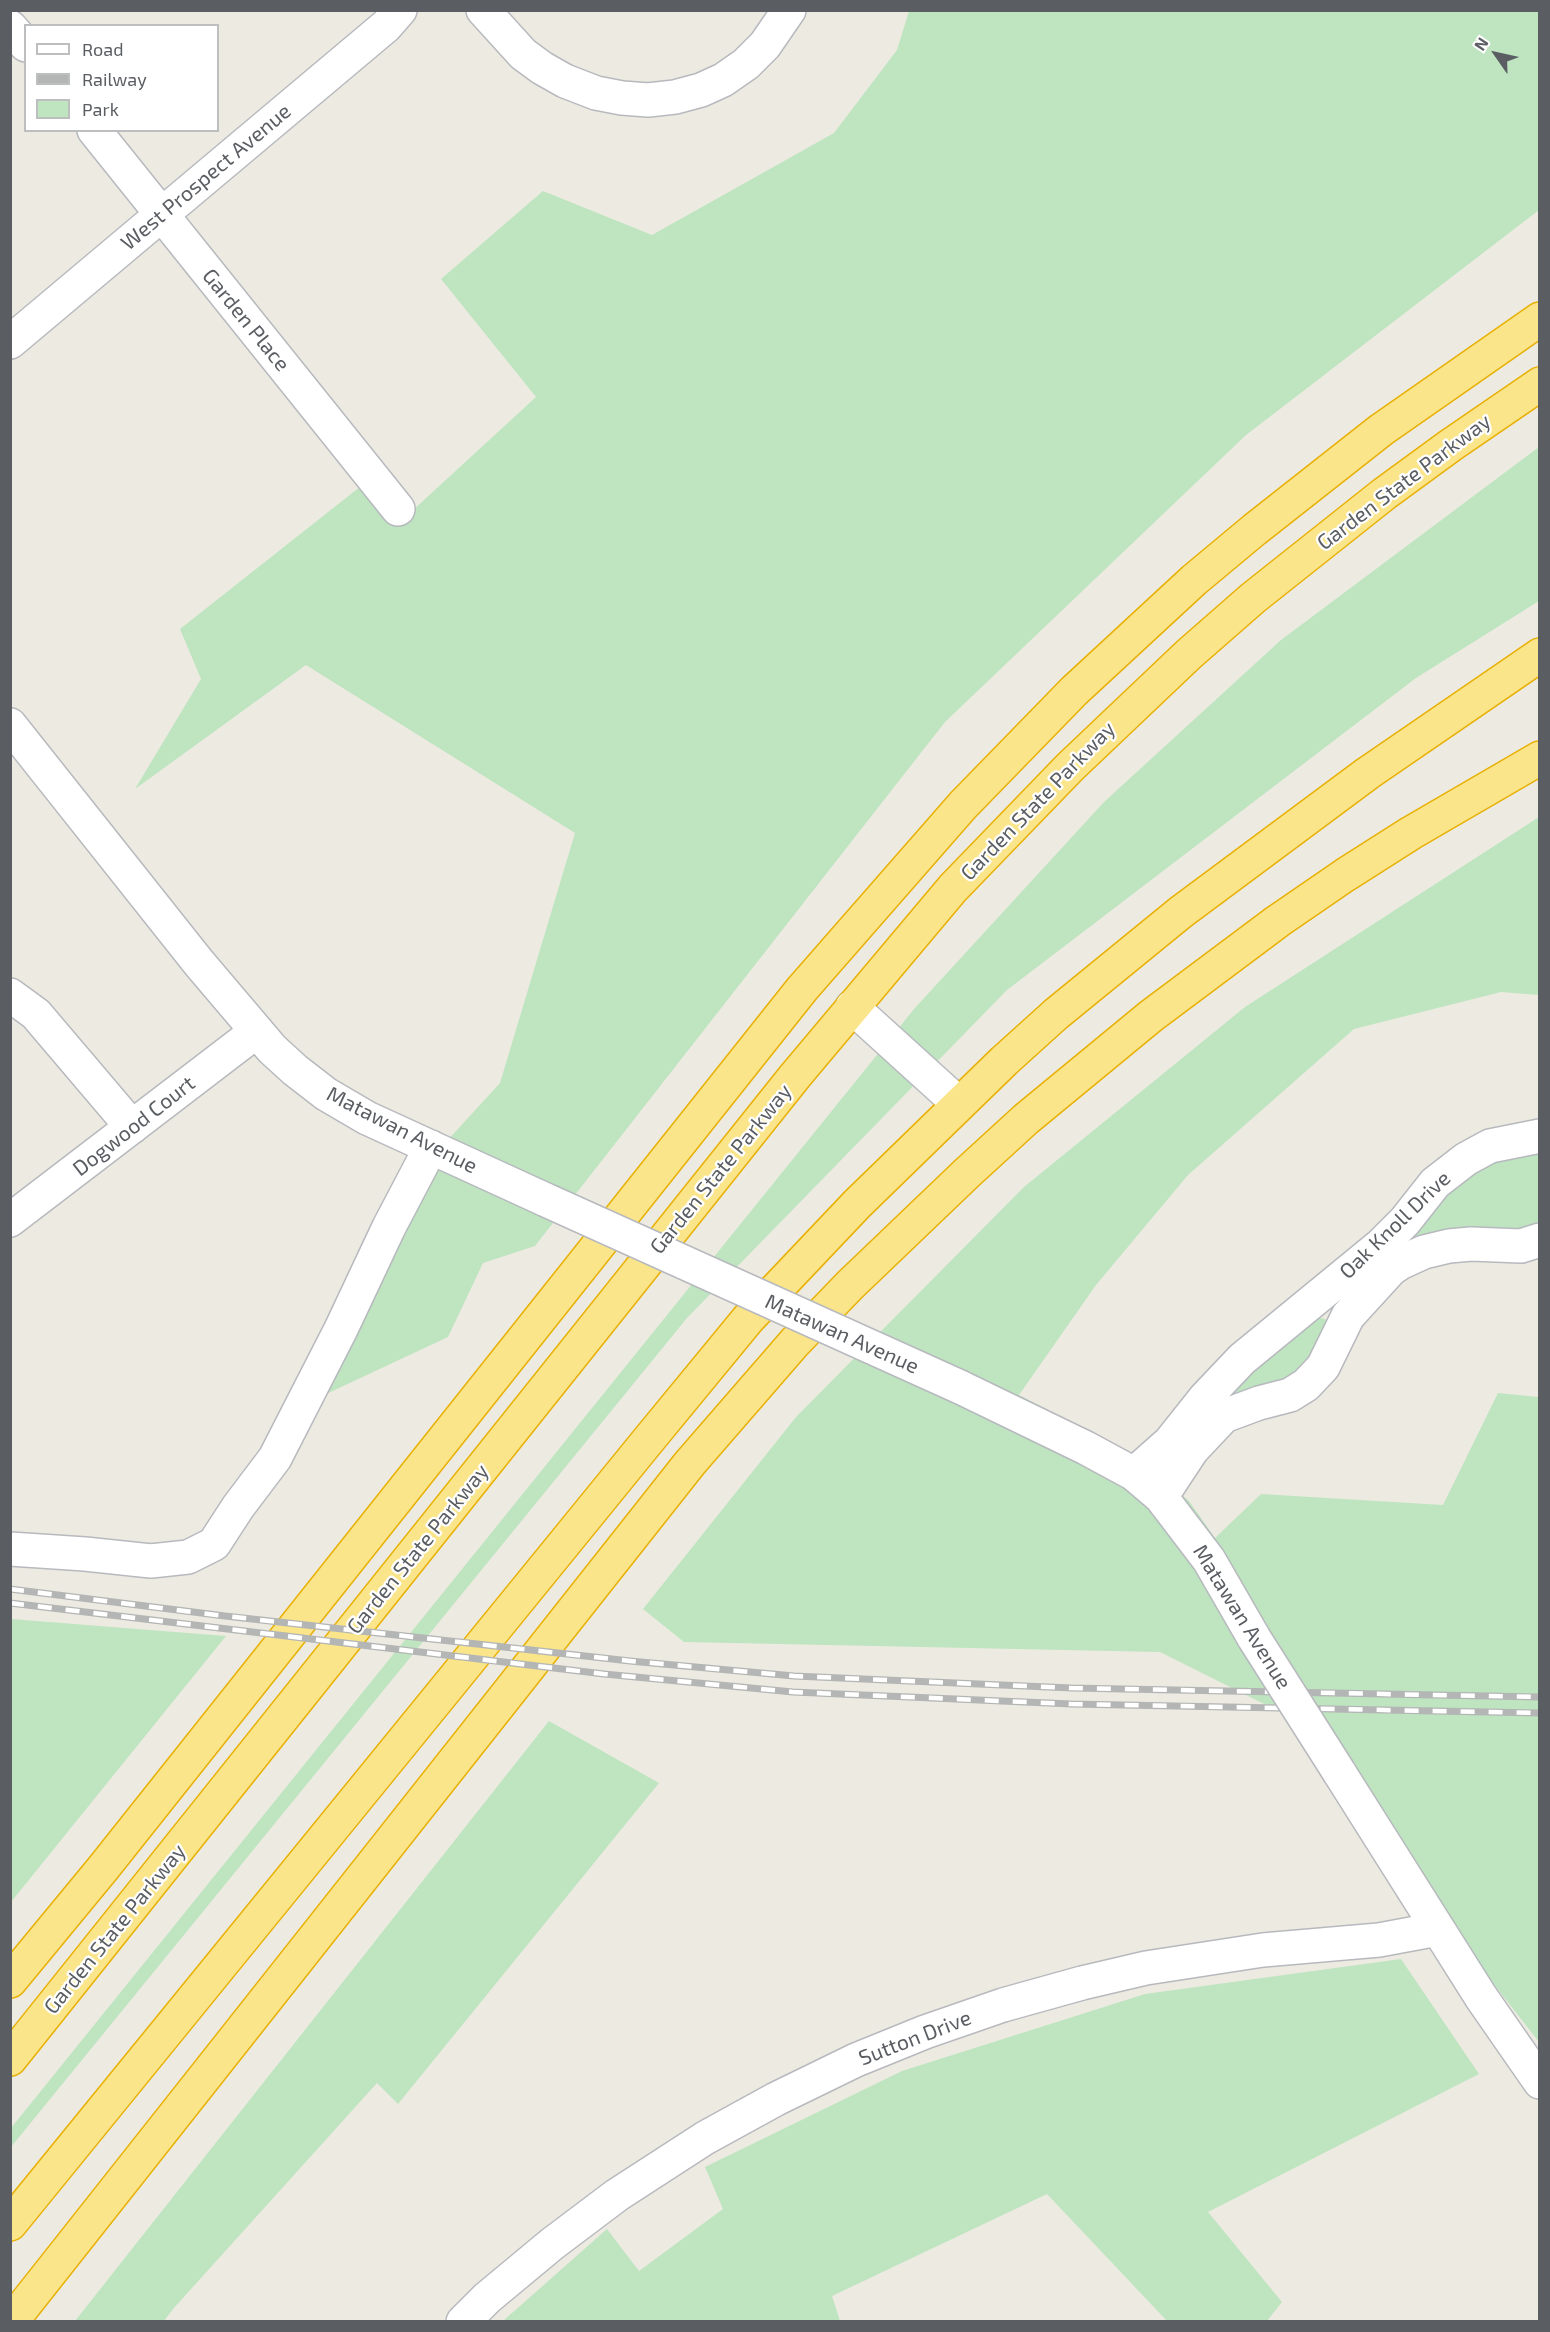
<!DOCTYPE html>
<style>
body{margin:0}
#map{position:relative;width:1550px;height:2332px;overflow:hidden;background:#edebe1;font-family:"Exo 2",sans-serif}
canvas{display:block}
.frame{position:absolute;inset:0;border:12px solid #5a5d62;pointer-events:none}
.legend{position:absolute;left:24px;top:24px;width:195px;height:108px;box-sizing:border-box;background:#fff;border:2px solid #bdbec0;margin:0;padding:8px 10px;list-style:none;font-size:18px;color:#5a5d62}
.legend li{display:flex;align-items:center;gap:12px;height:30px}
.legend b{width:30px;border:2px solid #bdbec0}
.north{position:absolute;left:1466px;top:24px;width:60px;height:60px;-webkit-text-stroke:4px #fff;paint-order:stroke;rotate:304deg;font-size:16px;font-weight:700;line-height:24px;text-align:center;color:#5a5d62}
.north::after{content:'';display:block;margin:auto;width:21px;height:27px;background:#5a5d62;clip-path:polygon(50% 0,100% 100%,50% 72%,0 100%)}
</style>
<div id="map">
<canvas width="1550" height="2332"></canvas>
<div class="frame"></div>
<ul class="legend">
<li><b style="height:8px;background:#fff"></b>Road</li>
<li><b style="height:8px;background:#b4b5b5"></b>Railway</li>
<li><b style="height:16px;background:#bee4c0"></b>Park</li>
</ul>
<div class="north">N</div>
</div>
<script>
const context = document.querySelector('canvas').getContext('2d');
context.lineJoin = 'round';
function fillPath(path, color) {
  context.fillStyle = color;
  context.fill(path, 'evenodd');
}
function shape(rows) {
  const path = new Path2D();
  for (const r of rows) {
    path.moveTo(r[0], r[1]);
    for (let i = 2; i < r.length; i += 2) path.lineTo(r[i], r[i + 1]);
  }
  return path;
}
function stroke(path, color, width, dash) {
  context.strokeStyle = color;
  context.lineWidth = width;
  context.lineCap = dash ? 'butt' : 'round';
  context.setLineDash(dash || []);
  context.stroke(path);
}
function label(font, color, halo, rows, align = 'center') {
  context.font = font + ' "Exo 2",sans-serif';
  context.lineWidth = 4.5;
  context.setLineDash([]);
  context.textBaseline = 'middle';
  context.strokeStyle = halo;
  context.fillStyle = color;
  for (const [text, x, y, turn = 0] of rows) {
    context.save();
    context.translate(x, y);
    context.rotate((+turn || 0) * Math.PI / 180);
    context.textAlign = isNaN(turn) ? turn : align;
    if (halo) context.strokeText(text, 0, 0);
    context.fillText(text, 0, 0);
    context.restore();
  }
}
fillPath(shape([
 [909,11,1539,11,1539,210,1246,435,945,722,535,1246,483,1263,448,1337,322,1396,435,1154,500,1083,575,833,306,665,135,789,201,679,180,629,375,475,412,511,536,397,441,279,543,191,652,235,834,133,897,50],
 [1539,447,1539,601,1416,678,1007,990,687,1318,11,2147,11,2128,914,1009,1104,802,1281,640],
 [1539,817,1539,995,1501,992,1354,1029,1188,1175,1096,1285,1019,1395,1132,1453,1189,1501,1215,1538,1261,1494,1443,1505,1498,1393,1539,1397,1539,2042,1322,1765,1294,1719,1160,1652,684,1642,643,1609,796,1417,1024,1187,1245,1007],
 [1539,1147,1539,1233,1344,1288,1465,1172],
 [1315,1317,1325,1319,1331,1326,1303,1378,1233,1400,1228,1395,1230,1384],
 [11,1619,226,1636,11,1902,10,1619],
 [549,1721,659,1783,398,2104,377,2083,173,2309,164,2321,75,2321],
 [1401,1959,1479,2074,1208,2212,1282,2302,1267,2321,1167,2321,1047,2194,832,2296,840,2321,503,2321,607,2229,639,2271,723,2209,705,2167,902,2071,1145,1994]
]), '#bee4c0');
const minor = shape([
 [483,10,523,54,542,68,565,81,596,93,622,98,648,100,675,97,701,90,723,80,746,64,765,45,789,10],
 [10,27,26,45],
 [94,130,398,509],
 [10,342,386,26,400,10],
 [10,725,199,963,272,1049,295,1070,326,1094,367,1118,546,1200],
 [10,995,36,1014,132,1127],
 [852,1007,959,1104],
 [10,1220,257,1031],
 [960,1387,1086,1448,1134,1474,1161,1497,1209,1560,1254,1638],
 [1134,1474,1170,1442,1205,1398,1242,1359,1381,1245,1405,1221,1435,1183,1466,1159,1490,1146,1540,1136],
 [1161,1497,1192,1450,1224,1416,1259,1403,1290,1395,1306,1385,1323,1367,1348,1316,1391,1269,1400,1263,1424,1252,1449,1246,1471,1244,1521,1246,1540,1240],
 [10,1549,85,1554,151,1561,188,1557,214,1544,238,1507,275,1458,341,1329,389,1227,431,1147],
 [1339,1772,1481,1997,1540,2082],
 [463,2322,487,2298,552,2244,617,2195,705,2138,776,2099,856,2060,925,2032,1003,2005,1082,1983,1146,1968,1263,1950,1379,1940,1438,1929]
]);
const highway = shape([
 [10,1981,104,1867,802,989,963,805,1074,691,1194,580,1254,530,1381,430,1540,319],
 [10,2059,795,1076,953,888,1070,767,1189,654,1253,598,1384,494,1451,445,1540,384],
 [10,2224,646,1443,748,1319,857,1204,1004,1061,1056,1014,1181,912,1368,773,1540,655],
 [11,2322,690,1463,795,1342,850,1285,967,1173,1026,1119,1151,1016,1278,921,1345,875,1411,833,1540,758]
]);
stroke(minor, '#b7b9be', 36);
stroke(highway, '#e8b005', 36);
stroke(minor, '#fff', 33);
stroke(highway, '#fae58b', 33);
const rail = shape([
 [10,1589,225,1616,630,1661,794,1676,1071,1688,1540,1697],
 [10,1603,604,1674,793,1692,1071,1704,1540,1713]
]);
stroke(rail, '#b4b5b5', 7);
stroke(rail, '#fff', 4.5, [14]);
const minorBridge = shape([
 [546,1200,960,1387],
 [1254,1638,1339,1772]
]);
stroke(minorBridge, '#b7b9be', 36, []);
stroke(minorBridge, '#fff', 33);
label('21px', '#5a5d62', '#fff', [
 ["West Prospect Avenue",206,177,-40],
 ["Garden Place",246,320,51],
 ["Garden State Parkway",1404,482,-37],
 ["Garden State Parkway",1038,801,-46],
 ["Dogwood Court",134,1126,-38],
 ["Matawan Avenue",402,1130,27],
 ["Garden State Parkway",721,1169,-51],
 ["Oak Knoll Drive",1395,1225,-44],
 ["Matawan Avenue",842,1334,24],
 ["Garden State Parkway",418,1549,-51],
 ["Matawan Avenue",1242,1617,58],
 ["Garden State Parkway",115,1929,-51],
 ["Sutton Drive",915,2038,-21]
]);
</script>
